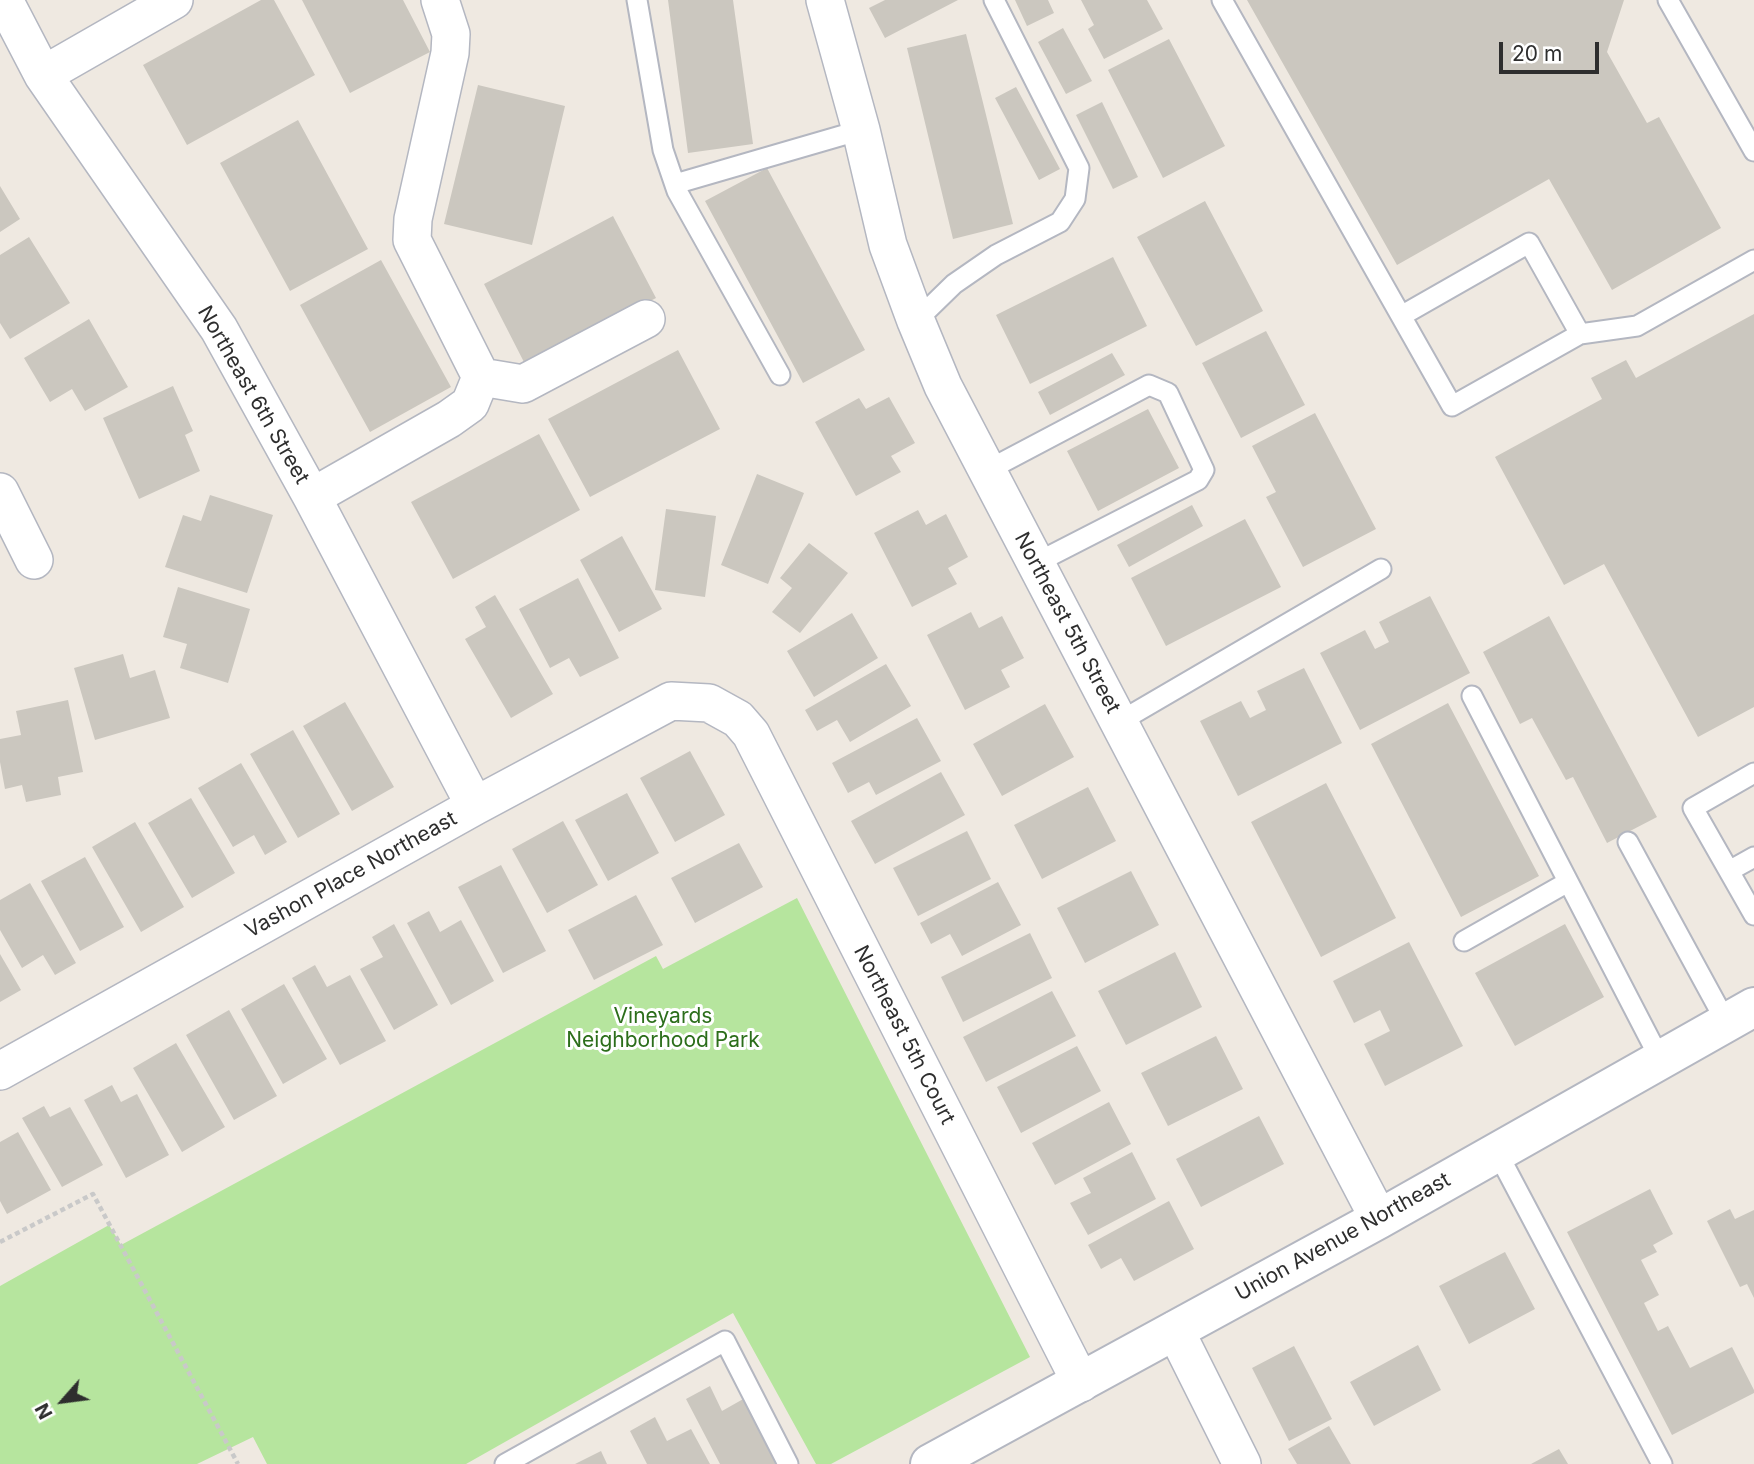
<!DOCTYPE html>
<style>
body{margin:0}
#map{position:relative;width:1754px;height:1464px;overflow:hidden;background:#efe9e1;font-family:Inter,sans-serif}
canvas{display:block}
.north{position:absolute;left:28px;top:1366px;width:70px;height:70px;-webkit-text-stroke:5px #fff;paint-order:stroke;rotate:242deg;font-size:19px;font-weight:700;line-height:28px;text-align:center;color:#2e2e2e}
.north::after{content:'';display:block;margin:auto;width:24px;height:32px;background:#2e2e2e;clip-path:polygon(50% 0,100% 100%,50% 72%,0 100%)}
.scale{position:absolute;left:1499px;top:42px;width:100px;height:32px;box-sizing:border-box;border:4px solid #2e2e2e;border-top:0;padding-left:9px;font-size:21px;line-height:24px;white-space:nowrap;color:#2e2e2e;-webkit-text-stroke:5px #fff;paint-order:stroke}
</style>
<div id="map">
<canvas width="1754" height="1464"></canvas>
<div class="north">N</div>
<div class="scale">20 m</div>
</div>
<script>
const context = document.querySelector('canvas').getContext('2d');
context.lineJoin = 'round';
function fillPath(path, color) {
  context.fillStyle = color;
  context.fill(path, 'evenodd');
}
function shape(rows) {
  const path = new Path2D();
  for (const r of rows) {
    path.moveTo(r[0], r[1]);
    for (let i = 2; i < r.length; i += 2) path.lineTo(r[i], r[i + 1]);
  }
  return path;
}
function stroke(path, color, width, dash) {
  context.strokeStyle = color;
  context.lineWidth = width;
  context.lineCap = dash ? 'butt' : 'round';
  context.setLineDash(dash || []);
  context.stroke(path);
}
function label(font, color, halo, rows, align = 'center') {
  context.font = font + ' Inter,sans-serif';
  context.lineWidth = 6;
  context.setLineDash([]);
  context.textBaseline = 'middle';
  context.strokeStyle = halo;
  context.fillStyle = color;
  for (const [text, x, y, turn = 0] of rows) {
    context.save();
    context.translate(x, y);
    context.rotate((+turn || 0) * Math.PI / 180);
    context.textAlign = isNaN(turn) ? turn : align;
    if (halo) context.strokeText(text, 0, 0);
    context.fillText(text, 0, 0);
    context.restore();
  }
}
fillPath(shape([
 [797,898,1030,1357,831,1464,816,1464,733,1313,466,1464,267,1464,253,1437,197,1464,0,1464,0,1286,109,1225,121,1245,656,956,663,969]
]), '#b6e59e');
fillPath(shape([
 [261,0,274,0,315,75,187,145,143,65],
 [302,0,403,0,430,52,350,93],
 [668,0,733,0,753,144,688,153],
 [885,0,958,0,885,38,869,8],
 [1015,0,1048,0,1054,13,1027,26],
 [1081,0,1147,0,1163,29,1104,59,1088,29,1094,25],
 [1247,0,1624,0,1607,52,1647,123,1659,117,1721,228,1612,290,1549,179,1397,265],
 [1063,28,1092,81,1066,94,1038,42],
 [966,34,1013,224,953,239,907,48],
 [1169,39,1225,146,1163,178,1108,70],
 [478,85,565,106,532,245,444,224],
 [1016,87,1060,169,1039,180,995,98],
 [1102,102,1138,177,1113,189,1076,115],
 [298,120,368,249,290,291,220,163],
 [767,168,865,350,803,383,705,201],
 [0,186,20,219,0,232],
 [1205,201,1263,311,1196,346,1137,237],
 [613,216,656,298,526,366,484,284],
 [29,237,70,303,10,339,0,323,0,255],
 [1113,257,1147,326,1030,384,996,315],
 [381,260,451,387,370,432,300,305],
 [1754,314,1754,707,1698,737,1604,564,1564,585,1495,457,1602,399,1591,378,1626,360,1636,378],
 [89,319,128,387,85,411,72,389,50,402,24,358],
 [1266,331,1305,405,1241,438,1202,363],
 [678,350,720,429,590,497,548,419],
 [1112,353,1125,375,1050,415,1038,392],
 [173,386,193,431,185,435,200,471,139,499,103,418],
 [889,397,915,443,891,456,901,472,856,496,815,422,859,398,866,409],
 [1148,409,1179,468,1098,511,1067,451],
 [1315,413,1376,529,1303,567,1266,497,1276,492,1252,446],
 [539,434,580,510,453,579,411,502],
 [757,474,804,493,768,584,721,565],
 [210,495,273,515,247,593,165,567,183,515,201,521],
 [1192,505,1203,526,1129,567,1117,545],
 [666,509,716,516,705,597,655,590],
 [918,510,926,525,946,514,968,557,948,568,957,584,912,607,874,533],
 [1245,519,1281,587,1166,646,1131,578],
 [622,536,662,609,619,632,580,560],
 [809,543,848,573,800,633,772,612,792,588,780,578],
 [578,578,619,658,580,677,569,658,550,668,519,609],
 [178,587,250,609,228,683,180,668,187,644,163,637],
 [495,595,553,694,511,718,465,639,486,627,475,607],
 [1430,596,1470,673,1360,730,1320,653,1365,630,1375,649,1389,642,1379,622],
 [971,612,979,628,1002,616,1024,658,1001,670,1010,687,965,710,927,635],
 [852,613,878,658,814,697,787,651],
 [1549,616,1657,817,1607,843,1573,777,1566,780,1532,718,1520,724,1483,652],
 [123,654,130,678,155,670,170,718,95,740,74,668],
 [886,664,911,706,850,742,837,720,817,731,805,710],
 [1304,668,1342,743,1238,796,1200,721,1241,701,1250,718,1266,710,1257,691],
 [68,700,83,772,58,777,61,795,26,802,22,785,5,789,0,762,0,739,21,735,16,711],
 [345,702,394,787,352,811,303,726],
 [1448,703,1539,876,1461,917,1371,744],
 [1045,704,1074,757,1002,796,973,744],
 [917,718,941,761,876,795,869,782,848,793,832,763],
 [293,730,340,814,298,838,250,754],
 [690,751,725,815,675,842,640,778],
 [241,763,287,842,265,855,254,835,233,847,198,788],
 [941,772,965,815,875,864,851,821],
 [1326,783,1396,918,1321,957,1251,822],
 [1088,787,1116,841,1042,879,1014,825],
 [627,793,659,853,608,881,575,820],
 [191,798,235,873,192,898,148,823],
 [563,821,598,885,547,913,512,849],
 [135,822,184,907,141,932,92,847],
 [967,831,991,879,918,916,893,868],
 [739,843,763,887,695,923,671,878],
 [85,857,124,927,80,951,41,881],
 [501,865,546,951,503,973,458,887],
 [1131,871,1159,925,1085,963,1057,908],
 [998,882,1021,925,962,956,950,934,931,944,920,923],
 [30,883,76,963,55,975,43,955,22,968,0,930,0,900],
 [636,895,663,945,594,980,568,930],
 [429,911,440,932,461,920,494,981,451,1005,407,923],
 [394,924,438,1005,394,1030,360,969,383,957,372,937],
 [1565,924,1604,997,1515,1046,1475,973],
 [1030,933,1052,978,963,1022,941,977],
 [1409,942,1463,1046,1385,1086,1364,1044,1390,1031,1380,1010,1354,1023,1333,981],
 [1175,952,1202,1007,1126,1045,1098,991],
 [0,954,21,990,0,1002],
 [315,965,327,987,350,975,386,1041,340,1065,292,978],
 [284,984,327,1059,283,1084,241,1009],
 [1052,991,1076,1036,986,1082,963,1037],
 [229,1010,277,1096,234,1120,186,1035],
 [1216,1036,1243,1089,1168,1126,1141,1073],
 [176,1043,225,1127,182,1152,133,1068],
 [1077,1046,1101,1091,1021,1133,997,1087],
 [112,1085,121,1102,137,1094,169,1155,126,1178,84,1100],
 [1109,1102,1131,1144,1055,1185,1032,1143],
 [44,1106,50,1117,70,1107,103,1165,62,1187,22,1118],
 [1259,1116,1284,1164,1201,1207,1176,1159],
 [18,1132,51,1190,7,1214,0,1201,0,1142],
 [1132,1152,1156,1199,1088,1235,1070,1203,1091,1193,1083,1178],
 [1650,1189,1673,1234,1653,1245,1657,1252,1641,1260,1659,1295,1644,1303,1658,1331,1668,1326,1690,1368,1732,1347,1754,1390,1754,1393,1672,1435,1567,1232],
 [1169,1201,1194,1249,1134,1281,1121,1258,1101,1269,1088,1245],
 [1730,1209,1735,1219,1754,1210,1754,1298,1747,1284,1740,1287,1707,1221],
 [1505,1252,1535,1309,1469,1344,1439,1286],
 [1418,1345,1441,1390,1374,1426,1350,1382],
 [1294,1346,1332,1419,1289,1441,1252,1368],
 [710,1386,722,1411,745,1398,779,1464,720,1464,686,1399],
 [655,1417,667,1441,691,1429,710,1464,647,1464,630,1431],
 [1329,1426,1351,1464,1297,1464,1288,1449],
 [1559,1449,1568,1464,1531,1464],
 [601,1451,607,1464,575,1464]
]), '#cbc7bf');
const service = shape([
 [637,0,663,150,677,191,780,375],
 [1222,0,1452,406,1580,334,1637,326,1754,260],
 [1668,0,1754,151],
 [675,184,861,130],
 [1401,316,1529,243,1580,334],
 [916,321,954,284,996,255,1060,222,1075,199,1079,168,994,0],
 [988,470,1149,385,1168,393,1204,470,1198,480,1036,563],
 [1472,696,1660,1059],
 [1119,722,1381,569],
 [1754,773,1693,808,1754,915],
 [1628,842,1726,1022],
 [1729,871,1754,857],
 [1464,941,1568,882],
 [1497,1152,1662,1464],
 [505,1464,725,1341,788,1464]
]);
const minor = shape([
 [4,0,43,75,219,329,312,497,475,806],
 [440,0,451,34,450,53,413,219,412,240,481,377],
 [825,0,861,130,888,245,916,321,943,386,1379,1219],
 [43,75,174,0],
 [0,492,34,560],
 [312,497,449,419,470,404,481,377,523,384,646,319],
 [0,1071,475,806,671,701,709,703,738,719,751,734,1081,1383],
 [1175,1330,1242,1464]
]);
const tertiary = shape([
 [930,1464,1379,1219,1754,1007]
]);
stroke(service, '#b4b7c1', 23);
stroke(minor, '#b4b7c1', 40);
stroke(tertiary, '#b4b7c1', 42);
stroke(shape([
 [0,1242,93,1194,238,1464]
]), '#c9c9c9', 4.5, [5, 3.5]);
stroke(service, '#fff', 19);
stroke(minor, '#fff', 37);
stroke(tertiary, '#fff', 38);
label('21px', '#2e2e2e', '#fff', [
 ["Northeast 6th Street",253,395,60],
 ["Northeast 5th Street",1067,623,62],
 ["Vashon Place Northeast",351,875,-29],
 ["Northeast 5th Court",904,1035,63],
 ["Union Avenue Northeast",1343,1237,-29]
]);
label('21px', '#2c6e1b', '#fff', [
 ["Vineyards",663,1017],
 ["Neighborhood Park",663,1041]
]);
</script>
